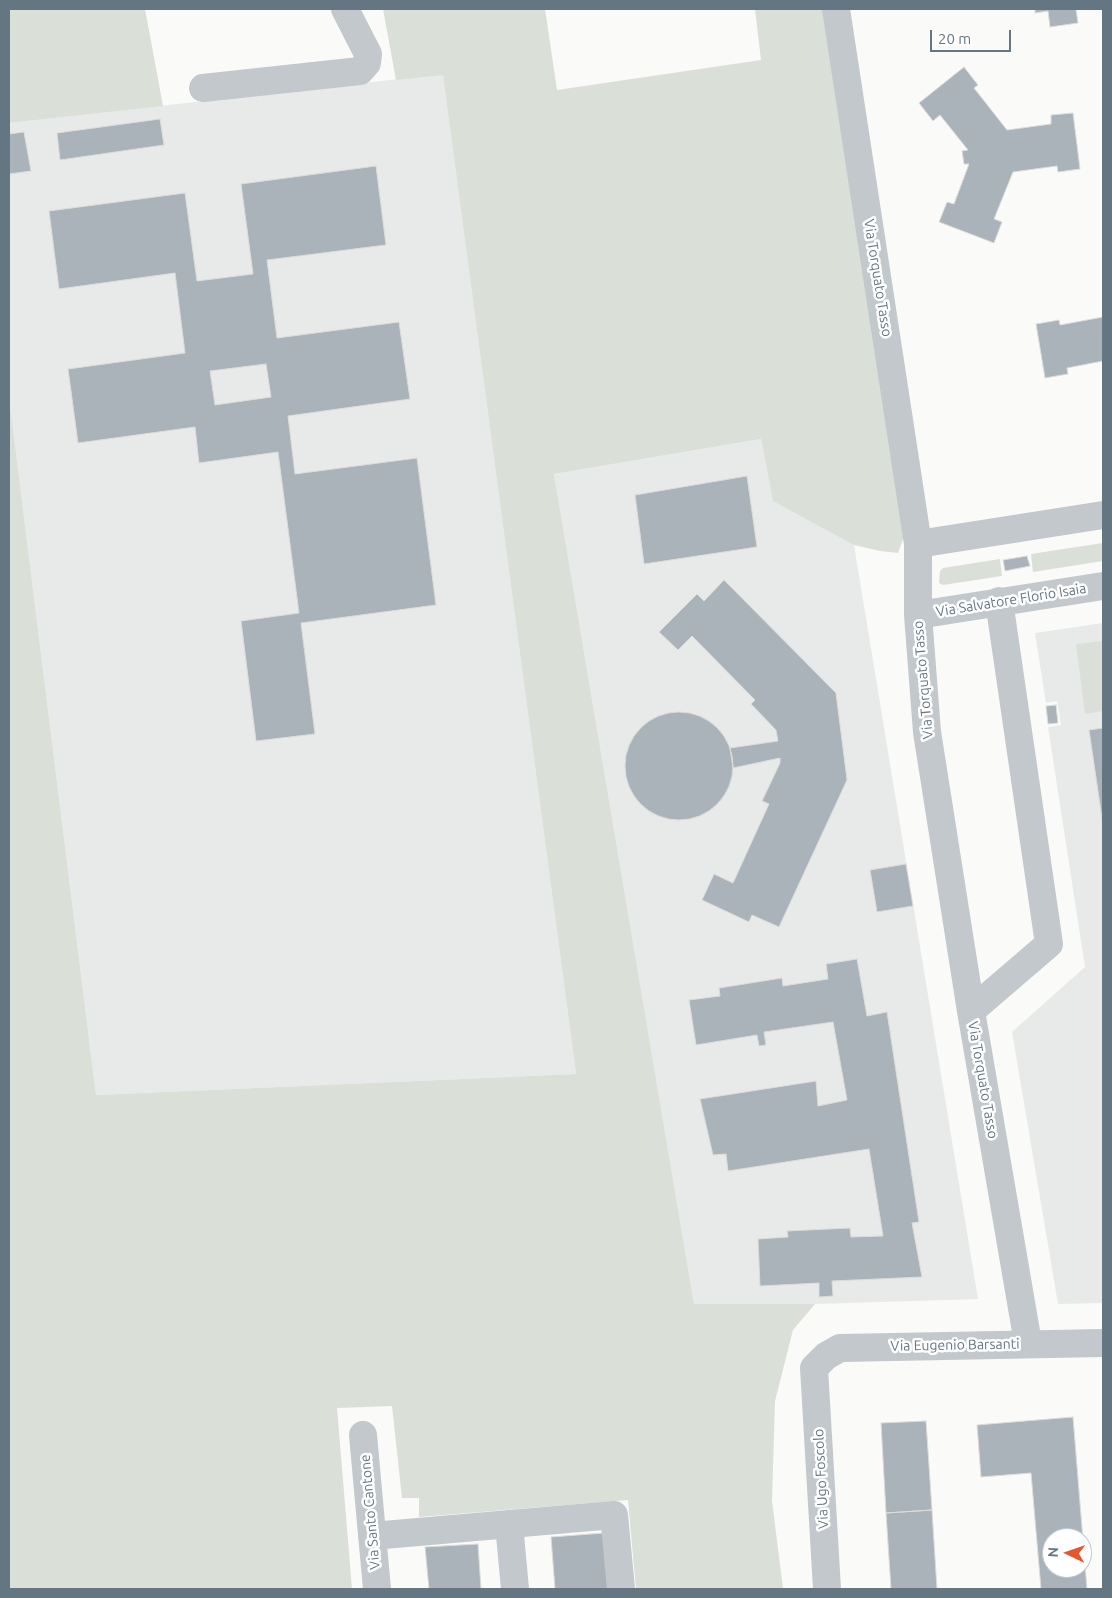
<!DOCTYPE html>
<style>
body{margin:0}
#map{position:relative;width:1112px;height:1598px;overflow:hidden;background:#fafaf8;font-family:Ubuntu,sans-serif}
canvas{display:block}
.frame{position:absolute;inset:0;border:10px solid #657683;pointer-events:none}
.north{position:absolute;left:1042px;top:1528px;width:50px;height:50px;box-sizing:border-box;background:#fff;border:1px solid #c1c8cd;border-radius:50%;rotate:273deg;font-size:14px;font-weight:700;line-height:20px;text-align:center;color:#657683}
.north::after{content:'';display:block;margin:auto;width:18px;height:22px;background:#e4572e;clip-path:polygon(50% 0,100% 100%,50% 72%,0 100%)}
.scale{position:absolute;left:930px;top:30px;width:81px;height:22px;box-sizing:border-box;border:2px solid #657683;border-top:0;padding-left:6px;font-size:15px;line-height:18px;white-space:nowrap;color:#657683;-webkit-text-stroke:4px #fff;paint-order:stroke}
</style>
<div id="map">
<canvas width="1112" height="1598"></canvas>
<div class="frame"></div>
<div class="north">N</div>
<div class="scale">20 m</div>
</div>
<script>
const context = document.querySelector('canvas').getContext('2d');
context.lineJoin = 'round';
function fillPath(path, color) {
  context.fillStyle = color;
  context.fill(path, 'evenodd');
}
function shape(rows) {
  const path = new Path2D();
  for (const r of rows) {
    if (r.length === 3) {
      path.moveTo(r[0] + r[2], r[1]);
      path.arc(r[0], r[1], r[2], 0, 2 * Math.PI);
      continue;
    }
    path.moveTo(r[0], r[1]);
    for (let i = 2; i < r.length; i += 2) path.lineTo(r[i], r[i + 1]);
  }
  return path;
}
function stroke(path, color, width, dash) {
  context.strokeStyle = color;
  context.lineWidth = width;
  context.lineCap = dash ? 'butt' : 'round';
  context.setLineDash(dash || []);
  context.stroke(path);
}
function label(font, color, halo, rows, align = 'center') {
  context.font = font + ' Ubuntu,sans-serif';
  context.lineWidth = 5;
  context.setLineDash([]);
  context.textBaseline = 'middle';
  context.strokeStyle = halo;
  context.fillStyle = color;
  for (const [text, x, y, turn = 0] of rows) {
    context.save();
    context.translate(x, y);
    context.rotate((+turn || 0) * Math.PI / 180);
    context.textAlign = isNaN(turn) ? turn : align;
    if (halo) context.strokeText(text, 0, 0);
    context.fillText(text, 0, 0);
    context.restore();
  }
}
fillPath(shape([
 [443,74,576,1074,96,1095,9,397,9,123],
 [761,439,773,500,854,545,978,1299,815,1304,694,1304,554,474],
 [1103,623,1103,1303,1058,1304,1012,1032,1085,967,1048,727,1061,725,1057,701,1046,703,1035,633]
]), '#e8e9e9');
fillPath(shape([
 [9,9,145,9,163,106,9,123],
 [383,9,545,9,557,90,761,60,755,9,823,9,904,536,898,553,880,551,854,545,773,501,761,439,554,474,694,1304,815,1304,793,1330,775,1401,772,1501,783,1589,636,1589,628,1500,419,1517,419,1498,402,1498,392,1406,337,1408,352,1589,9,1589,9,397,96,1095,576,1074,443,75,396,80],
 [1103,543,1103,561,1033,572,1031,554],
 [1000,559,1002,576,943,585,939,583,940,571,943,568],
 [1103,641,1103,711,1085,714,1076,644]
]), '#dadfd7');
const building = shape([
 [1035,9,1076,9,1078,23,1050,27,1048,11,1035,13,1035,9],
 [964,67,978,85,974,88,1007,130,1051,124,1051,115,1073,113,1080,169,1058,172,1057,166,1013,172,994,219,1002,222,994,243,939,222,947,202,954,204,969,164,964,164,962,151,968,150,940,115,933,121,919,103,964,67],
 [160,119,164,145,60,160,57,133,160,119],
 [24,132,31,171,9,174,9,134,24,132],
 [376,166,386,245,267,260,277,338,399,322,410,399,288,416,295,474,417,458,436,605,301,623,315,734,256,741,241,621,299,613,278,452,199,463,195,427,78,443,68,369,185,353,175,273,59,289,49,211,185,193,197,281,253,274,241,184,376,166],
 [266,364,271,397,215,405,210,371,266,364],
 [1103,317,1103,361,1067,368,1068,374,1045,378,1036,324,1059,320,1060,325,1103,317],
 [747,476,757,547,644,564,635,495,747,476],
 [1027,556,1030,566,1005,571,1003,560,1027,556],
 [724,580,836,693,847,780,779,927,752,915,749,922,702,900,714,874,733,883,769,804,762,801,780,763,780,758,733,768,730,748,778,741,776,730,751,704,755,700,692,636,678,650,659,632,697,594,704,601,724,580],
 [1056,705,1058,723,1048,724,1046,706,1056,705],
 [679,766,54],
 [1103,728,1103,825,1089,730,1103,728],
 [906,864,913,906,877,912,870,870,906,864],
 [857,959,867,1016,887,1012,919,1222,912,1223,922,1277,832,1281,833,1296,819,1297,819,1283,760,1286,758,1239,788,1237,787,1231,850,1228,851,1237,883,1236,869,1149,728,1171,726,1154,713,1155,700,1099,816,1081,818,1106,847,1100,833,1022,764,1032,766,1045,759,1046,757,1035,696,1045,689,1000,720,996,719,988,782,978,783,986,828,979,826,964,857,959],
 [1073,1417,1087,1589,1041,1589,1031,1473,981,1477,977,1425,1073,1417],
 [1052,1538,1082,1538,1082,1568,1052,1568,1052,1538],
 [926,1421,932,1510,886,1513,881,1423,926,1421],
 [932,1510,937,1589,891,1589,886,1513,932,1510],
 [604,1533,608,1589,555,1589,551,1537,604,1533],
 [478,1544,481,1589,429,1589,425,1547,478,1544]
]);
fillPath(building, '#aab3b9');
stroke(building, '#dcdcda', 1);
stroke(shape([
 [836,9,918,544,918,615,927,732,971,1011,1028,1343],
 [203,88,360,71,367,63,368,54,345,9],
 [918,544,1103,515],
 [918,615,1103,586],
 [971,1011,1049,944,999,601],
 [363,1435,377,1589],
 [509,1524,515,1589],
 [372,1536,614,1515,621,1589],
 [827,1589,814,1368,826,1356,840,1348,1103,1343]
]), '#c3c8cc', 28);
label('14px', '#657683', '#fff', [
 ["Via Torquato Tasso",878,278,81],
 ["Via Salvatore Florio Isaia",1011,600,-9],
 ["Via Torquato Tasso",923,680,-95],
 ["Via Torquato Tasso",983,1080,80],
 ["Via Eugenio Barsanti",955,1345,-1],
 ["Via Ugo Foscolo",821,1479,-93],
 ["Via Santo Cantone",370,1512,-95]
]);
</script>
